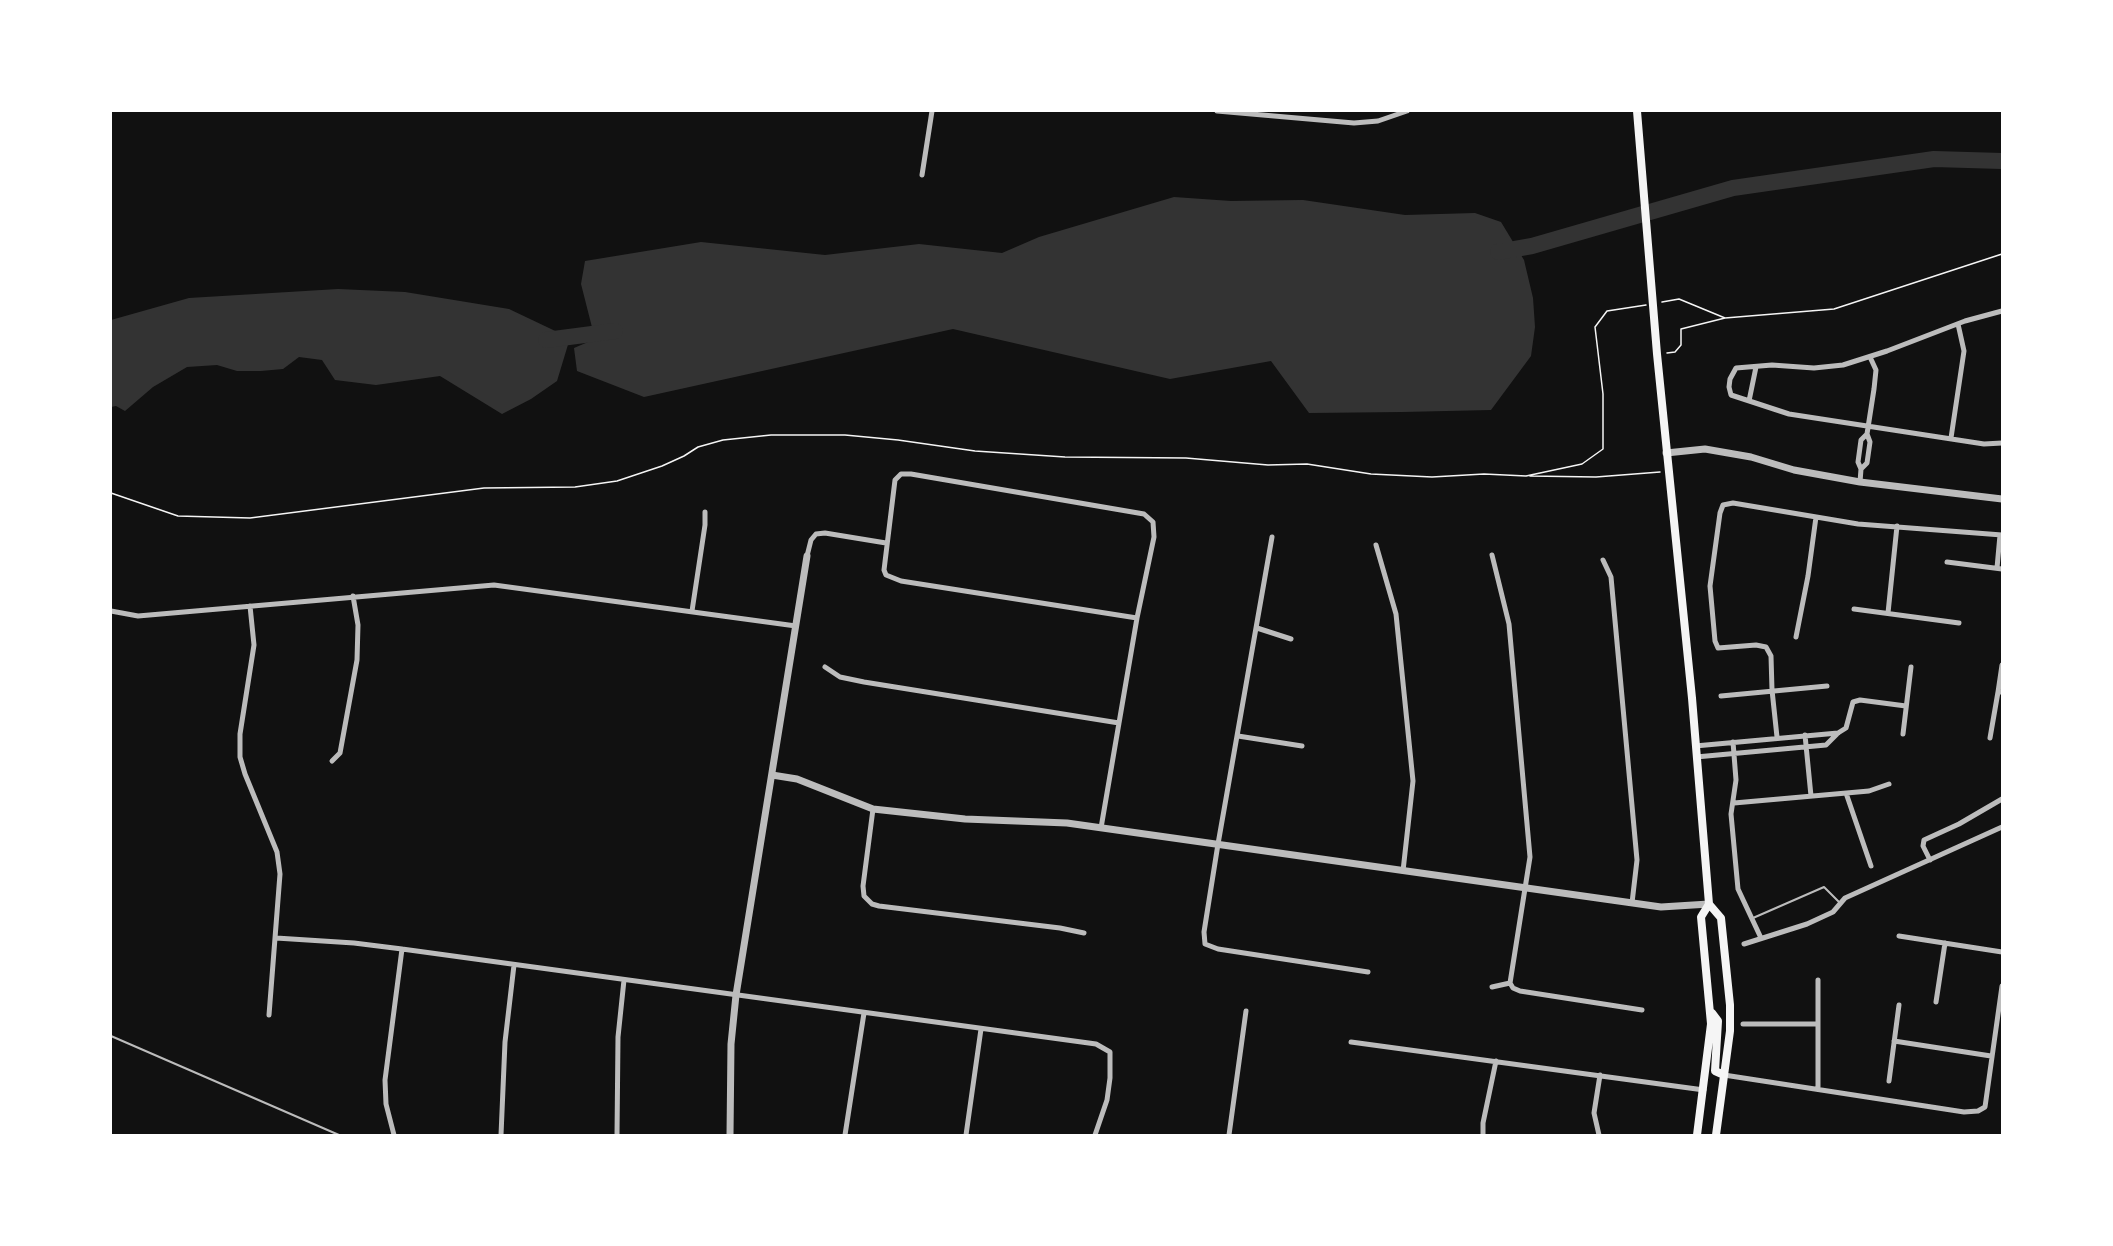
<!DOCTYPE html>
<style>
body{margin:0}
#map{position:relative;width:2113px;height:1246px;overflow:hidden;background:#111;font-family:"Work Sans",sans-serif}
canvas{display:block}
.frame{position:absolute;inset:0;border:112px solid #fff;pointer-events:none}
</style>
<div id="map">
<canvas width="2113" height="1246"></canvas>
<div class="frame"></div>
</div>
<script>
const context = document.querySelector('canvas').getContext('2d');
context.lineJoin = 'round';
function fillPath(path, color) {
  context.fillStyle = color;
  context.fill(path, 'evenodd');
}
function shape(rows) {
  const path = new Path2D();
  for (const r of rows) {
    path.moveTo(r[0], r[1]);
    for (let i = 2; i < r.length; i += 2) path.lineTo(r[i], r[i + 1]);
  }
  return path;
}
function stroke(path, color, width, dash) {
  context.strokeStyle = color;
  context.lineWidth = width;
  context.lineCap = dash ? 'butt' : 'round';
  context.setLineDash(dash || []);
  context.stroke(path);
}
fillPath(shape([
 [1174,197,1231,201,1303,200,1405,215,1475,213,1501,222,1524,260,1533,298,1535,327,1531,356,1491,410,1402,412,1309,413,1271,361,1170,379,953,329,644,397,577,371,574,348,595,339,581,284,585,261,701,242,825,255,919,244,1002,253,1039,237],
 [338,289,405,292,509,309,570,338,557,381,531,399,502,414,440,376,376,385,335,380,322,360,299,357,283,369,261,371,237,371,217,365,187,367,153,387,125,411,116,406,111,407,111,320,189,298]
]), '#333');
stroke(shape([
 [1498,252,1532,246,1733,188,1934,159,2002,161],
 [546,340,615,331]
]), '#333', 16);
stroke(shape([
 [1662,302,1679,299,1725,318],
 [1667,353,1675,352,1681,345,1681,329,1725,318,1834,309,2002,254],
 [1530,476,1596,477,1660,472],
 [111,493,178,516,250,518,484,488,575,487,617,481,662,466,684,456,698,447,723,440,771,435,845,435,898,440,975,451,1065,457,1186,458,1268,465,1307,464,1371,474,1432,477,1484,474,1526,476,1582,464,1603,449,1603,394,1595,327,1607,311,1646,305]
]), '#f5f5f5', 1.5);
stroke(shape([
 [1753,918,1824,887,1839,902],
 [111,1036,339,1135]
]), '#bcbcbc', 2);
stroke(shape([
 [1217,111,1354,123,1378,121,1407,111],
 [922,175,932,111],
 [2002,311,1965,321,1887,351,1843,365,1814,368,1772,365,1736,368,1730,379,1729,387,1731,395,1789,414,1984,444,2002,443],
 [1749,401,1756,367],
 [1951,438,1964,351,1958,324],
 [1861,469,1867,463,1870,442,1867,434,1874,389,1876,370,1870,357],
 [1860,482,1861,469,1858,462,1861,440,1867,434],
 [1272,537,1218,844,1204,932,1205,944,1218,949,1368,972],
 [1376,545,1396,614,1413,781,1403,871],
 [1492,555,1509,624,1530,857,1510,983],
 [807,556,811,540,816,534,825,533,886,543],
 [1603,560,1611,577,1637,860,1632,903],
 [1947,562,2002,569],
 [1997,568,2000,535],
 [250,606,254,645,240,734,240,757,245,774,277,852,280,874,269,1015],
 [1854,609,1959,623],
 [111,611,138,616,494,585,796,626],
 [692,611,705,525,705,512],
 [1888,613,1897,526],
 [1257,628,1291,639],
 [1796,637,1808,576,1816,517],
 [825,667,840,677,864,682,1119,723],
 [1998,692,2002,665],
 [1721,696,1827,686],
 [1903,734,1911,667],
 [1805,735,1811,796],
 [1238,736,1302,746],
 [1777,737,1772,690,1771,656,1766,647,1756,645,1718,648,1715,641,1710,586,1720,513,1723,505,1733,503,1858,524,2002,535],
 [1990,738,1998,692,2002,692],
 [1733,742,1736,780,1731,814,1738,889,1761,938],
 [1695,746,1838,733],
 [1696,757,1826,745,1838,733,1846,728,1853,702,1860,700,1906,706],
 [332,761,340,753,357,660,358,625,353,596],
 [1846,793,1871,866],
 [1734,803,1869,791,1889,784],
 [873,809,863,886,864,896,872,904,879,906,1060,928,1084,933],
 [1101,828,1137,618,1154,537,1153,522,1144,514,911,474,901,474,895,480,884,570,886,575,901,581,1137,618],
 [1930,860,1923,846,1924,840,1959,824,2002,799],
 [1899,936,2002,952],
 [276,938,354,943,402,949,1096,1044,1110,1052,1110,1078,1107,1100,1095,1135],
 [1744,944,1807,924,1833,912,1845,898,2002,827],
 [1818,980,1818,1089],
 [1510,983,1513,988,1520,991,1642,1010],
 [1492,987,1510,983],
 [1936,1002,1945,943],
 [1743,1024,1817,1024],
 [1894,1041,1991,1056],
 [1351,1042,1704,1090],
 [1724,1075,1964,1112,1978,1111,1985,1107,2002,986],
 [1889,1081,1899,1005],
 [394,1135,386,1104,385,1080,402,949],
 [501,1135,505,1042,514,965],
 [617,1135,618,1037,624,980],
 [845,1135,864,1013],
 [966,1135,981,1029],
 [1229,1135,1246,1011],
 [1483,1135,1483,1123,1496,1061],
 [1599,1135,1594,1113,1600,1075]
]), '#bcbcbc', 5);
stroke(shape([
 [1666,453,1705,449,1751,457,1794,470,1860,482,2002,499],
 [772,775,797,779,873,809,965,819,1067,823,1661,907,1709,904],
 [730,1135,731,1044,736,995,807,556]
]), '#bcbcbc', 7);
stroke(shape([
 [1637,111,1657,354,1692,698,1709,904,1721,918,1730,1005,1730,1031,1716,1135],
 [1712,1013,1718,1021,1715,1071,1724,1075],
 [1697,1135,1711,1024,1701,917,1709,904]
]), '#f5f5f5', 8);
</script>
